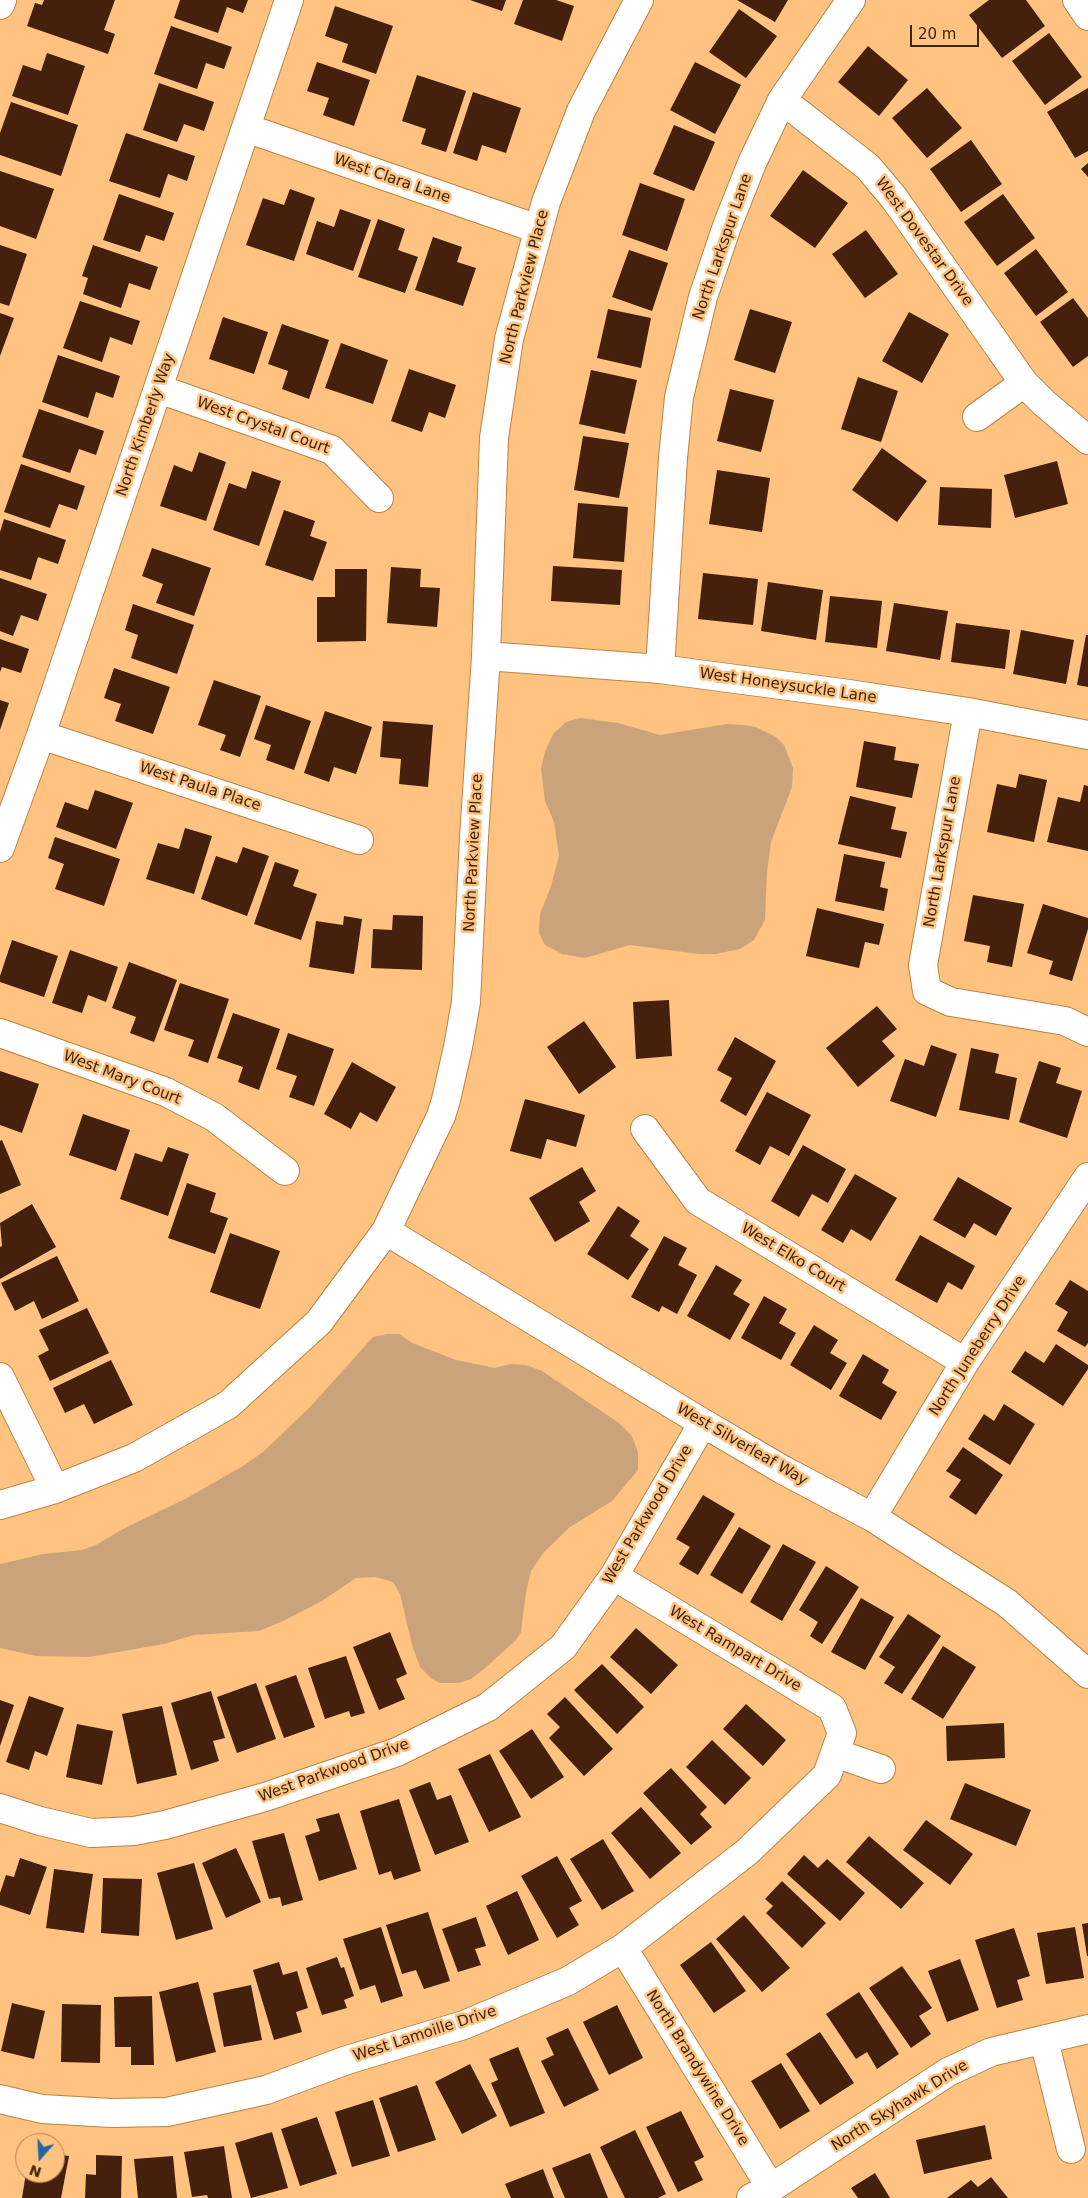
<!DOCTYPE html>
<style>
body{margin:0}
#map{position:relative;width:1088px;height:2198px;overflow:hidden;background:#ffc281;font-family:"DejaVu Sans",sans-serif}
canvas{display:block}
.north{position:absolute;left:15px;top:2133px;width:50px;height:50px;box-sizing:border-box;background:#ffc281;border:1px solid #b18351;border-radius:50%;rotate:199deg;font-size:14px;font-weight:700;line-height:20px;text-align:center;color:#3d2509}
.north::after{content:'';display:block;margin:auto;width:18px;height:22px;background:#24659b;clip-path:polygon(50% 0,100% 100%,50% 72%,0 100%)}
.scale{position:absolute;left:910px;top:25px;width:69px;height:22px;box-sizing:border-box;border:2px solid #3d2509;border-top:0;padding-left:6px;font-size:15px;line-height:18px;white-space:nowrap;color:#3d2509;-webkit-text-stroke:4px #ffc281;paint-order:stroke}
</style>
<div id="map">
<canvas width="1088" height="2198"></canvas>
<div class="north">N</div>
<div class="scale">20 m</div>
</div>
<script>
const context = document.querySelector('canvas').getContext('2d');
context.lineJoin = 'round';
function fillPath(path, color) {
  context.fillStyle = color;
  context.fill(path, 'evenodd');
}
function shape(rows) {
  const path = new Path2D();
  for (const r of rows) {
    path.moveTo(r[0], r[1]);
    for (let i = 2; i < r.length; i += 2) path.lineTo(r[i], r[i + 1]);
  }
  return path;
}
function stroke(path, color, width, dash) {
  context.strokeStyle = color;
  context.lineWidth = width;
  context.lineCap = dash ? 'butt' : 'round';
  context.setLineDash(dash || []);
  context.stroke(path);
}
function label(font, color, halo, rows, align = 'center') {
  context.font = font + ' "DejaVu Sans",sans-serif';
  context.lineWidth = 5;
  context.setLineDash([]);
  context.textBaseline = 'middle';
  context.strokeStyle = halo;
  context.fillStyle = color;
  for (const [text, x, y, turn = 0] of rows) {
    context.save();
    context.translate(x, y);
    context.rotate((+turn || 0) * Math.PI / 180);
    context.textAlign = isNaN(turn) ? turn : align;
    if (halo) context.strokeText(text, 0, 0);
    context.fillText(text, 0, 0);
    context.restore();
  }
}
fillPath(shape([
 [580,718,618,723,660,735,727,724,743,725,756,727,776,737,784,745,793,768,792,787,771,842,767,872,765,920,754,940,740,949,716,954,699,954,630,945,585,958,562,954,545,945,539,933,540,914,551,886,559,856,554,822,545,801,541,769,545,752,553,734,566,722],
 [387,1334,399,1334,412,1343,456,1360,495,1368,511,1364,526,1365,542,1371,619,1423,632,1436,638,1453,638,1470,612,1501,570,1527,544,1552,531,1571,526,1592,521,1632,516,1640,484,1669,471,1679,459,1683,440,1683,432,1679,420,1667,412,1645,400,1594,393,1582,376,1577,356,1578,322,1601,283,1621,259,1631,194,1635,164,1644,89,1657,36,1656,0,1648,0,1564,43,1554,82,1550,96,1545,123,1529,187,1498,243,1466,263,1452,310,1407,373,1337]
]), '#cba37a');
fillPath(shape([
 [44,0,115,0,104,30,115,34,108,54,27,26,35,3,42,5],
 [180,0,248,0,243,13,227,7,218,33,174,18],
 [470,0,506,0,502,11],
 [523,0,556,0,574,6,562,41,514,24],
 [737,0,788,0,775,22],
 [989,0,1026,0,1045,26,1002,58,969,15],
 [335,6,393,26,376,74,342,62,348,44,325,36],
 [739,9,777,36,746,78,709,52],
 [171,26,232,47,224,69,206,63,197,89,154,74],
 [1049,33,1082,77,1045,105,1012,61],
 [868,46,908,80,879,116,838,82],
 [47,53,85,66,68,115,12,96,23,65,41,71],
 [317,62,370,80,354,126,323,115,329,98,307,91],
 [695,62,741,85,715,134,670,110],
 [417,75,466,91,446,152,421,144,426,129,402,121],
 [159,83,214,102,204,131,184,124,177,142,143,130],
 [927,88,962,128,927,158,892,118],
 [1088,88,1088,151,1075,158,1047,112],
 [473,92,521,108,506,153,482,145,477,161,453,153],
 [11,102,78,125,61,176,0,155,0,133],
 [674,125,715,142,694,191,653,174],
 [126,133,195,156,187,181,168,174,160,198,109,181],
 [971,140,1002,184,961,212,930,169],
 [1088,163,1088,177,1081,169],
 [803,170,848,203,815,248,770,216],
 [0,171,54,189,36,239,0,226],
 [640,183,685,199,667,251,622,235],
 [290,189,315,198,294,261,246,245,263,198,284,205],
 [119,194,174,213,164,241,146,235,140,252,103,240],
 [1003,194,1035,238,997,266,964,222],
 [340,209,371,220,353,271,306,254,317,221,334,227],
 [378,219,405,229,398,250,418,257,405,293,358,277],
 [866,230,898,274,865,298,832,254],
 [433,237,462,247,457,262,476,268,463,306,415,290],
 [0,245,27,254,9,306,0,303],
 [93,245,158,267,150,290,129,283,121,308,83,294,88,278,82,276],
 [1036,249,1068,292,1036,316,1004,273],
 [629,250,668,263,652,311,612,297],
 [1073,298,1088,318,1088,356,1073,367,1040,322],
 [80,301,140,321,132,345,110,337,102,362,63,348],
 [608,309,651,318,641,368,597,358],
 [750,309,792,322,775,373,734,360],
 [909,312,949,334,922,383,882,361],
 [0,313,14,318,0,356],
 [223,317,268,332,254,374,209,359],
 [282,324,329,340,309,399,282,389,288,371,268,364],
 [341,343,388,360,373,404,325,388],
 [58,355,120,376,113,398,96,392,88,418,42,402],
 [409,369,456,385,445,418,429,412,422,432,391,421],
 [591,370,637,380,625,434,579,424],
 [858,377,898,391,881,442,841,429],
 [730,389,774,400,761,452,717,441],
 [39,409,104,431,96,455,79,449,70,473,22,457],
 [583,436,629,443,619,498,574,490],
 [882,448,927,481,897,522,852,490],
 [199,452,226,462,206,521,160,506,174,465,192,472],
 [1057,461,1068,504,1015,518,1004,475],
 [21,464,85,486,77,510,59,504,50,528,4,512],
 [717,470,770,478,762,532,709,524],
 [252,471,281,481,259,546,213,530,229,483,246,489],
 [940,487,992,489,991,528,938,525],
 [578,503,628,507,624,562,573,558],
 [284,510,315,521,310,536,327,542,313,581,265,565],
 [4,519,66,540,58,564,38,557,31,580,0,570,0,532],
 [152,548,211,568,194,616,156,603,163,584,142,576],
 [553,566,622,570,620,605,551,601],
 [391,567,421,569,420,587,440,588,437,627,387,623],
 [335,569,367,569,366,641,317,642,317,597,335,597],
 [703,573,758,579,753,625,698,619],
 [0,578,47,594,38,621,21,615,13,636,0,631],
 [768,582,823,590,816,640,761,631],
 [830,596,882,601,877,648,825,642],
 [894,603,948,611,940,660,886,651],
 [133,604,194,625,177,674,131,658,138,635,125,630],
 [956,623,1010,630,1005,669,951,662],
 [1021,630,1074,640,1066,684,1013,674],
 [1086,635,1088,635,1088,687,1077,685],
 [0,639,29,649,21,673,2,667,0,672],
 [114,668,170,687,153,734,115,721,121,704,104,698],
 [214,680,261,696,240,757,220,750,226,735,198,725],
 [0,700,9,703,0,730],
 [266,705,311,721,294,770,266,760,271,745,254,739],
 [325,711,372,727,356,774,334,767,329,782,304,773],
 [383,721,433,725,428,787,399,784,401,759,380,757],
 [864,741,896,747,894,760,919,764,912,798,856,787],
 [1019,774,1047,780,1034,842,987,832,997,784,1016,788],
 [1084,785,1088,786,1088,851,1047,842,1058,797,1080,802],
 [95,790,133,803,116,849,56,827,65,802,88,810],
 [850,796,896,807,891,829,907,832,901,858,838,844],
 [185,828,212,836,194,894,146,879,158,843,179,849],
 [55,837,120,859,104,906,55,889,64,864,48,858],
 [243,847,269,856,247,916,201,899,216,856,237,863],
 [844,854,885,862,880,887,888,889,884,911,835,901],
 [275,862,299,870,293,886,317,894,301,940,254,924],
 [973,895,1024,904,1012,967,987,962,990,946,964,941],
 [1043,904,1088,918,1088,929,1072,981,1049,974,1053,961,1027,953],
 [817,908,884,924,879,945,865,942,859,968,806,956],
 [393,915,423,916,422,970,371,968,373,929,392,930],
 [344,916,362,919,354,974,309,967,316,921,343,925],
 [12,940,58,956,44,997,0,982,0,976],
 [70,950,118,967,106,1002,88,995,82,1013,52,1003],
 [129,962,177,980,154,1042,130,1033,136,1017,112,1008],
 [180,983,229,999,208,1063,188,1056,194,1040,164,1030],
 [669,1000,672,1056,636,1059,633,1002],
 [877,1006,897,1029,882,1041,895,1056,858,1087,826,1048],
 [233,1013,280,1029,259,1090,238,1082,243,1067,217,1058],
 [584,1021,616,1067,579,1094,547,1047],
 [288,1033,334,1049,314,1106,289,1097,297,1076,276,1069],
 [735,1037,776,1061,746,1116,720,1101,732,1078,717,1070],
 [931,1045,957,1054,936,1117,890,1101,905,1059,924,1066],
 [971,1048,999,1054,995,1073,1017,1078,1009,1120,959,1110],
 [1039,1061,1061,1068,1056,1083,1082,1091,1067,1138,1019,1122],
 [352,1062,396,1087,377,1122,360,1112,351,1129,324,1114],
 [0,1071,39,1084,22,1133,0,1125],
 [767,1092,811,1115,789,1156,770,1146,760,1165,735,1151],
 [525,1099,585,1115,576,1147,547,1139,541,1159,510,1151],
 [83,1114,130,1130,116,1171,69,1155],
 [2,1140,21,1185,0,1194,0,1141],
 [803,1145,846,1169,828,1203,812,1194,799,1217,771,1201],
 [168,1147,189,1154,168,1216,120,1199,135,1153,162,1162],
 [582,1167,596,1191,579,1202,590,1221,555,1242,529,1198],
 [855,1174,897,1198,871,1241,851,1229,843,1243,821,1230],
 [958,1177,1012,1208,996,1236,974,1223,965,1238,933,1220],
 [187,1183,216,1193,210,1212,228,1218,215,1254,168,1238],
 [32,1204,56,1247,0,1279,0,1247,2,1246,0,1223],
 [618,1206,640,1221,630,1236,649,1249,628,1280,587,1254],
 [230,1233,280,1251,260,1309,210,1292],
 [920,1235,975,1266,962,1290,948,1282,937,1303,895,1280],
 [664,1236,687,1248,678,1265,697,1275,677,1314,662,1306,659,1312,631,1297],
 [57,1256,79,1301,42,1319,34,1301,15,1311,1,1283],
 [716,1265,742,1280,733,1294,750,1304,730,1340,687,1316],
 [1070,1280,1088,1291,1088,1343,1085,1347,1057,1331,1068,1312,1055,1304],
 [764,1296,787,1309,779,1323,796,1333,781,1360,741,1338],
 [87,1308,109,1353,50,1381,38,1356,49,1350,39,1330],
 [814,1325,838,1340,830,1353,847,1363,831,1390,790,1365],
 [1056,1344,1088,1365,1088,1369,1063,1406,1011,1372,1025,1351,1044,1363],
 [863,1354,889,1370,882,1383,897,1392,881,1420,839,1396],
 [111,1360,133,1405,94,1424,84,1404,65,1413,53,1388],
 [1004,1404,1035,1424,1010,1465,968,1439,984,1414,994,1421],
 [963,1447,1003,1475,976,1515,949,1497,961,1480,946,1471],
 [703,1495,735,1514,698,1575,679,1564,690,1547,676,1539],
 [739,1527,771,1546,742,1594,710,1575],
 [783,1544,816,1562,782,1621,750,1602],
 [826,1566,859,1587,822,1644,810,1636,818,1622,799,1610],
 [861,1598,894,1617,865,1670,831,1652],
 [908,1614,941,1636,902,1694,884,1683,895,1667,879,1657],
 [636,1628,678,1665,651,1694,610,1657],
 [390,1632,407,1674,396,1679,405,1699,379,1710,353,1647],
 [943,1646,976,1667,943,1719,911,1699],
 [346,1656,365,1713,351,1717,349,1711,325,1719,308,1668],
 [602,1664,644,1707,617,1734,574,1690],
 [296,1675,315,1727,284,1738,265,1686],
 [256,1683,276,1739,237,1753,217,1697],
 [211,1691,225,1738,213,1741,219,1761,191,1770,171,1703],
 [29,1696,64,1708,47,1756,35,1751,29,1770,6,1762],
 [565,1697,613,1749,584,1776,549,1738,560,1727,547,1714],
 [0,1700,14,1705,0,1746],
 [746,1704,786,1740,763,1766,723,1729],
 [162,1706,177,1775,137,1784,122,1714],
 [1004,1723,1005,1758,947,1761,946,1726],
 [77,1724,113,1731,102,1785,66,1777],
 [532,1729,564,1777,531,1799,499,1751],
 [712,1740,751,1778,725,1805,686,1767],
 [490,1754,521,1817,489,1832,458,1769],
 [671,1768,707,1807,700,1814,712,1827,691,1845,643,1793],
 [430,1782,437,1800,451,1795,469,1842,435,1855,409,1790],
 [965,1783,1031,1810,1016,1846,950,1819],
 [399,1799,421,1871,394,1880,391,1871,379,1875,360,1811],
 [641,1807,681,1853,650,1879,611,1833],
 [339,1813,357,1869,319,1881,305,1836,320,1831,316,1819],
 [926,1820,973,1854,950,1885,903,1850],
 [284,1833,303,1900,282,1906,280,1897,269,1899,252,1841],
 [869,1836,924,1883,901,1909,846,1862],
 [603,1839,634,1891,602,1910,570,1859],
 [236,1848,261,1902,226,1918,202,1863],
 [804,1855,818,1868,827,1859,865,1893,840,1921,787,1874],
 [557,1856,582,1901,569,1908,579,1925,557,1938,521,1876],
 [20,1858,47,1867,30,1915,0,1905,0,1893,6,1875,14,1877],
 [194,1863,213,1929,176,1940,157,1873],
 [54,1869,93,1874,84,1933,46,1928],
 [103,1878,142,1879,139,1936,101,1933],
 [782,1881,826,1923,802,1948,766,1913,773,1906,765,1899],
 [517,1891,539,1940,508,1955,486,1906],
 [428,1912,450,1981,424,1989,416,1970,402,1974,386,1925],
 [744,1915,790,1968,762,1992,716,1939],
 [476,1917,486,1946,475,1949,481,1965,458,1972,442,1929],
 [1088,1923,1088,1956,1087,1956,1082,1924],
 [381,1927,403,1996,381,2003,375,1985,360,1990,343,1939],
 [1075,1927,1084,1978,1046,1984,1037,1933],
 [1014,1928,1030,1976,1017,1980,1023,2000,997,2008,975,1940],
 [711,1942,746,1991,714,2013,680,1965],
 [337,1957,341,1968,344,1967,354,1996,344,2000,347,2008,322,2015,306,1968],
 [960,1959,979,2010,947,2022,928,1971],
 [279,1962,283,1975,297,1971,308,2008,296,2012,302,2032,274,2040,253,1970],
 [902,1966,932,2008,919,2016,931,2034,911,2048,869,1988],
 [198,1982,216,2052,176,2062,159,1992],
 [251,1985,262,2040,224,2047,213,1993],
 [859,1992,899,2054,877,2069,867,2052,856,2059,826,2014],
 [152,1996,154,2065,131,2065,131,2047,115,2047,114,1997],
 [12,2003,45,2011,34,2059,1,2051],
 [62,2004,101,2005,100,2063,61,2062],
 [617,2005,643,2058,609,2075,583,2022],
 [568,2028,599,2090,564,2107,541,2061,554,2055,546,2038],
 [820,2032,854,2083,820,2105,786,2054],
 [518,2047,545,2113,510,2127,491,2083,498,2080,489,2059],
 [781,2063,810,2111,780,2129,751,2081],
 [470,2064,497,2116,462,2134,435,2082],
 [417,2085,436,2140,398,2152,379,2098],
 [373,2100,390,2156,352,2167,335,2112],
 [681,2111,704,2157,694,2162,703,2180,678,2192,646,2127],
 [317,2117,337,2174,300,2186,281,2129],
 [985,2125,992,2159,924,2174,916,2140],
 [635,2130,666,2194,658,2198,625,2198,600,2147],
 [272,2132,288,2188,251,2198,235,2143],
 [224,2146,232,2198,208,2198,207,2195,192,2197,184,2152],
 [590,2153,608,2198,565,2198,552,2168],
 [55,2154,69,2156,61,2198,22,2198,26,2173,55,2173],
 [96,2155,122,2156,121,2198,85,2198,86,2174,96,2175],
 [173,2156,177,2198,138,2198,134,2159],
 [543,2169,554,2198,511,2198,505,2184],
 [875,2173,890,2198,858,2198,851,2188],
 [991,2177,1008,2198,947,2198,971,2180,978,2187]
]), '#45200c');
const minor = shape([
 [1077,0,1088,16],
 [0,5,2,0],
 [782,100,868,167,894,198,1024,383,1044,403,1088,440],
 [246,128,538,229],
 [159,389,332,450,379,498],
 [977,417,1024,383],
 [486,656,660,669,849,694,968,712,1088,735],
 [660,669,673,458,679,397,703,297,727,226,752,163,782,100,851,0],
 [968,712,923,965,927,991,951,1002,1065,1021,1088,1032],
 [41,735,359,840],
 [0,848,41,735,289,0],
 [0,1033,166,1092,214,1117,285,1171],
 [645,1129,698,1201,965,1362],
 [386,1231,703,1423,783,1470,872,1517,1007,1603,1088,1674],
 [0,1377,55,1489],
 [0,1505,55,1489,134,1458,228,1405,319,1322,386,1231,441,1116,446,1100,458,1047,466,1002,474,837,486,656,494,438,509,339,546,202,581,111,639,0],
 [872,1517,965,1362,1088,1177],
 [835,1753,881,1769],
 [0,1808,40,1821,91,1833,134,1831,165,1825,265,1797,397,1752,488,1707,563,1647,614,1576,703,1423],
 [623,1948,771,2188],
 [1044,2040,1071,2149],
 [0,2099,42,2109,111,2113,167,2112,266,2090,347,2060,464,2025,568,1981,623,1948,747,1852,827,1775,842,1733,832,1708,614,1576],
 [751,2198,771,2188,948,2072,991,2052,1088,2029]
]);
stroke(minor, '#bb8241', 30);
stroke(minor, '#fff', 28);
label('15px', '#3d2509', '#ffc281', [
 ["West Clara Lane",392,179,19],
 ["West Dovestar Drive",924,242,54],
 ["North Larkspur Lane",723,247,-71],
 ["North Parkview Place",525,287,-76],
 ["North Kimberly Way",146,425,-71],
 ["West Crystal Court",263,426,20],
 ["West Honeysuckle Lane",788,686,8],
 ["West Paula Place",200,787,18],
 ["North Larkspur Lane",943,852,-80],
 ["North Parkview Place",474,853,-87],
 ["West Mary Court",122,1078,21],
 ["West Elko Court",793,1258,31],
 ["North Juneberry Drive",978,1346,-57],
 ["West Silverleaf Way",742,1445,30],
 ["West Parkwood Drive",648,1515,-59],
 ["West Rampart Drive",735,1649,31],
 ["West Parkwood Drive",334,1771,-20],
 ["West Lamoille Drive",425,2034,-18],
 ["North Brandywine Drive",697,2068,58],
 ["North Skyhawk Drive",900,2106,-32]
]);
</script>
